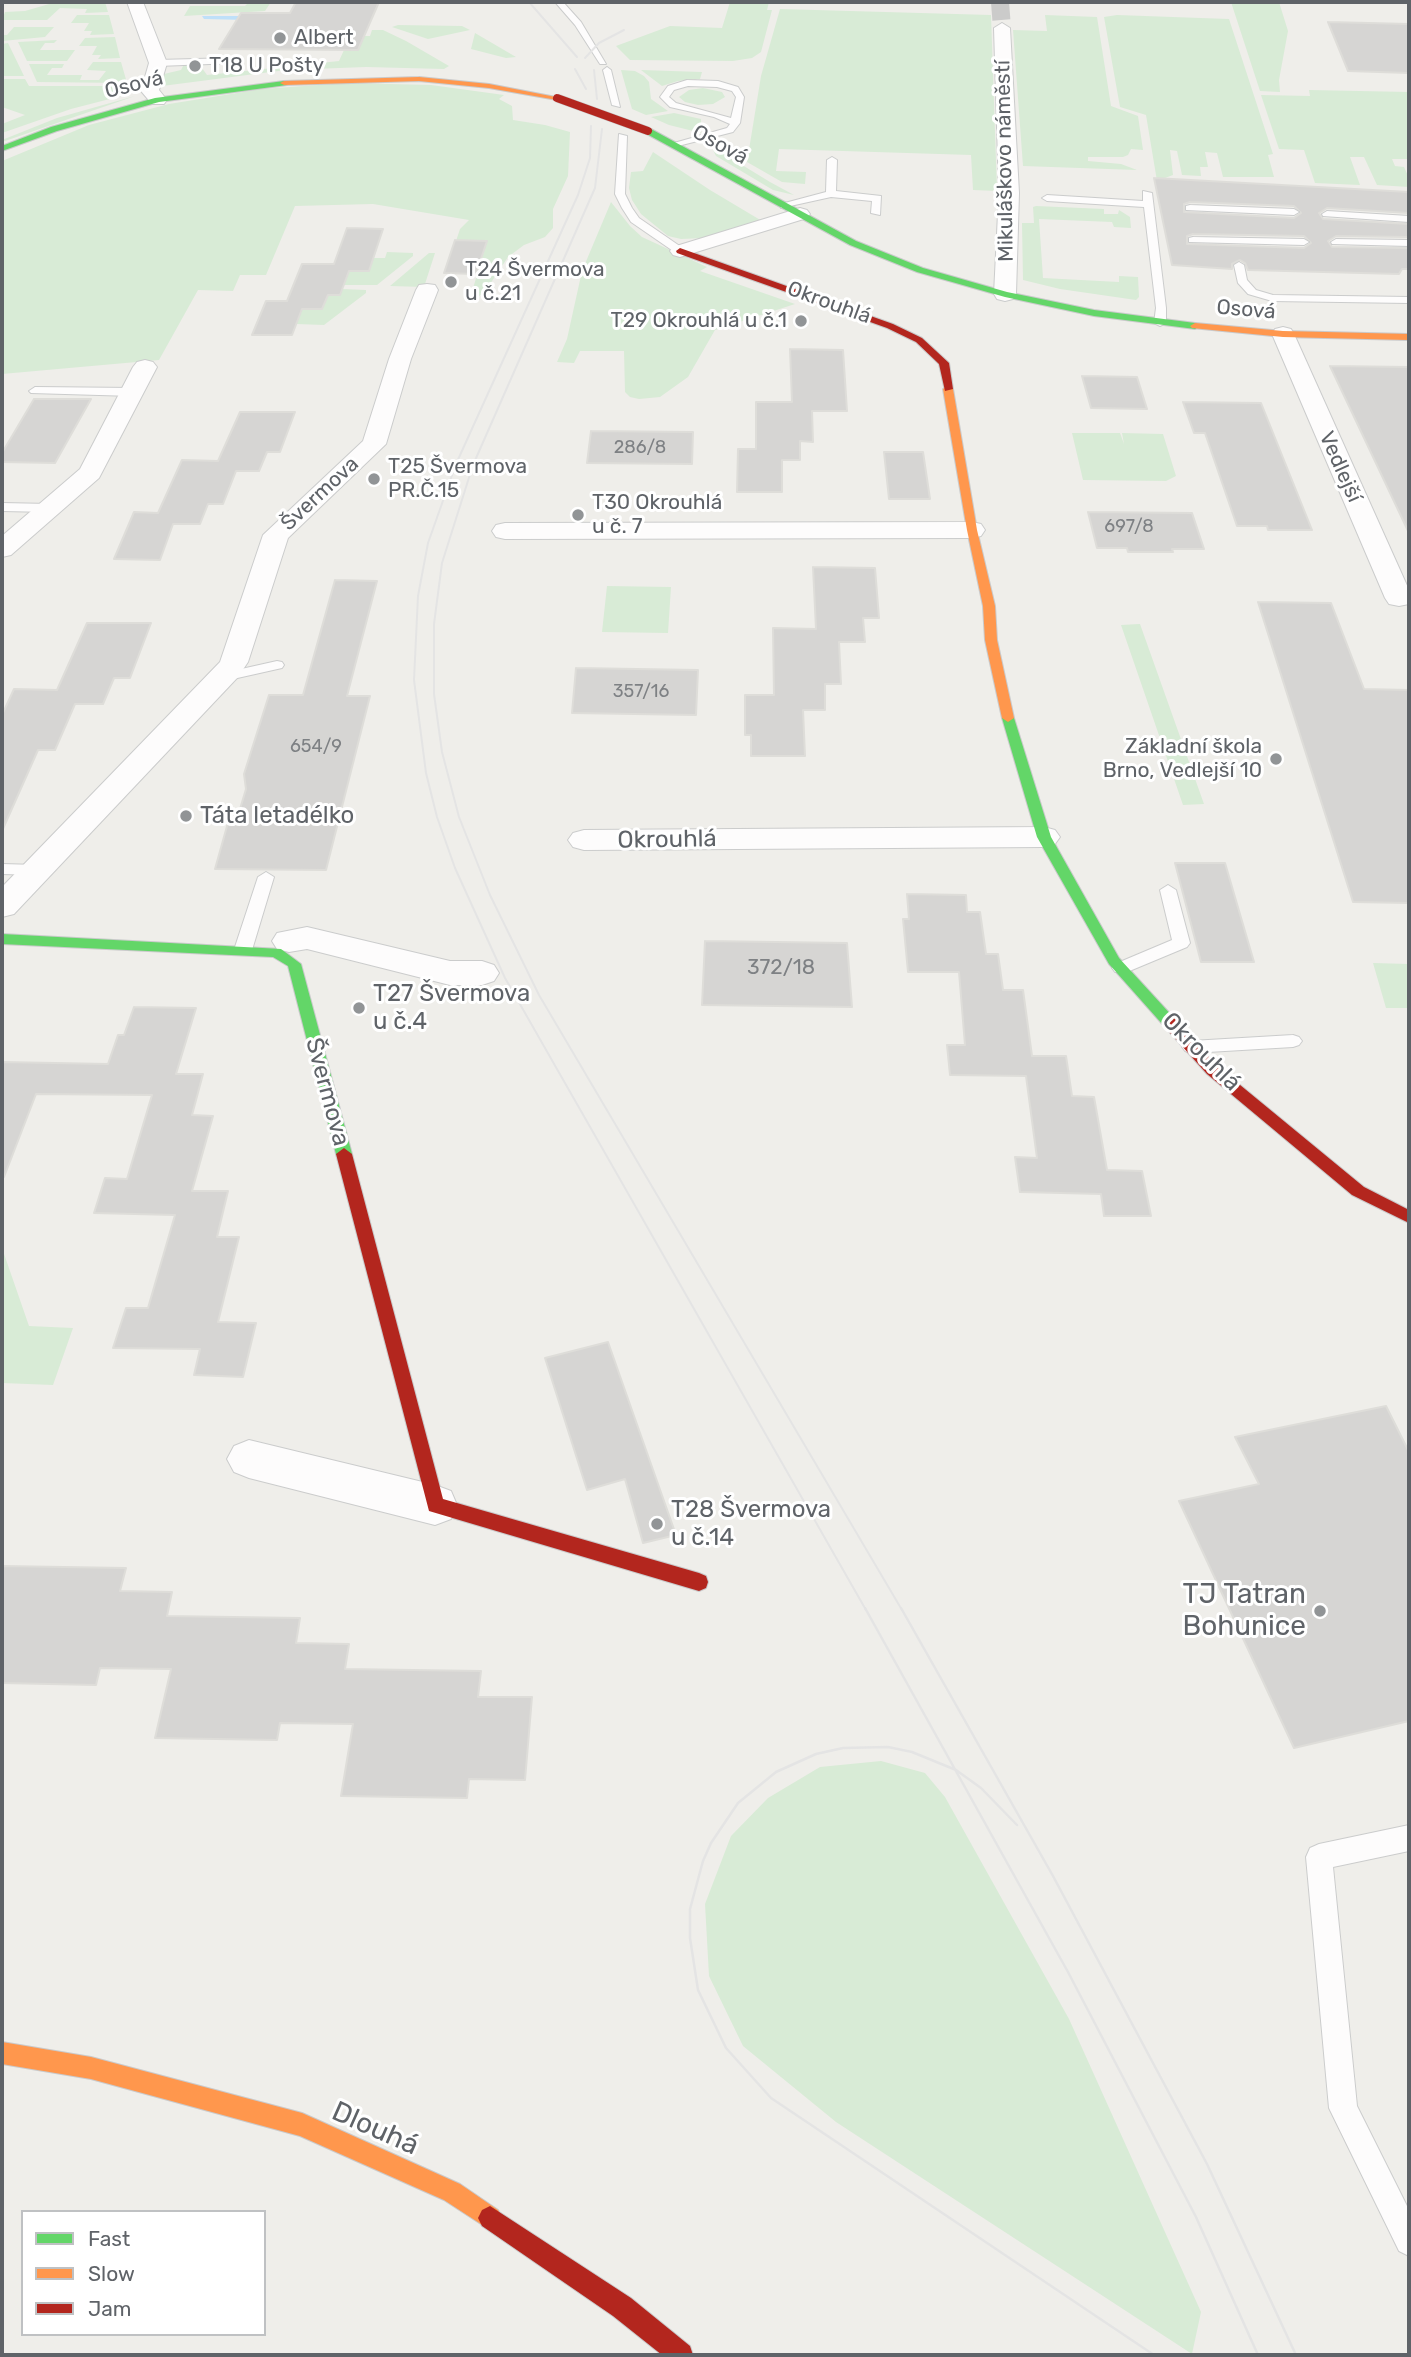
<!DOCTYPE html>
<meta charset="utf-8">
<style>
body{margin:0}
#map{position:relative;width:1411px;height:2357px;overflow:hidden;background:#efeeea;font-family:Rubik,sans-serif}
canvas{display:block}
.frame{position:absolute;inset:0;border:4px solid #5f6368;pointer-events:none}
.legend{position:absolute;left:21px;top:2210px;width:245px;height:126px;box-sizing:border-box;background:#fff;border:2px solid #bfc1c3;margin:0;padding:9px 12px;list-style:none;font-size:21px;color:#5f6368}
.legend li{display:flex;align-items:center;gap:14px;height:35px}
.legend b{width:35px;border:2px solid #bfc1c3}
</style>
<div id="map">
<canvas width="1411" height="2357"></canvas>
<div class="frame"></div>
<ul class="legend">
<li><b style="height:9px;background:#63d668"></b>Fast</li>
<li><b style="height:9px;background:#ff974d"></b>Slow</li>
<li><b style="height:9px;background:#b3261e"></b>Jam</li>
</ul>
</div>
<script>
const context = document.querySelector('canvas').getContext('2d');
context.lineJoin = 'round';
function fillPath(path, color) {
  context.fillStyle = color;
  context.fill(path, 'evenodd');
}
function shape(rows) {
  const path = new Path2D();
  for (const r of rows) {
    path.moveTo(r[0], r[1]);
    for (let i = 2; i < r.length; i += 2) path.lineTo(r[i], r[i + 1]);
  }
  return path;
}
function stroke(path, color, width, dash) {
  context.strokeStyle = color;
  context.lineWidth = width;
  context.lineCap = dash ? 'butt' : 'round';
  context.setLineDash(dash || []);
  context.stroke(path);
}
function label(font, color, halo, rows, align = 'center') {
  context.font = font + ' Rubik,sans-serif';
  context.lineWidth = 6;
  context.setLineDash([]);
  context.textBaseline = 'middle';
  context.strokeStyle = halo;
  context.fillStyle = color;
  for (const [text, x, y, turn = 0] of rows) {
    context.save();
    context.translate(x, y);
    context.rotate((+turn || 0) * Math.PI / 180);
    context.textAlign = isNaN(turn) ? turn : align;
    if (halo) context.strokeText(text, 0, 0);
    context.fillText(text, 0, 0);
    context.restore();
  }
}
fillPath(shape([
 [56,2,105,2,108,12,85,13,87,9,60,8,47,20,2,20,5,12,25,11],
 [249,2,271,2,265,11,184,16,190,6,245,6],
 [730,2,769,2,767,10,772,10,761,52,752,58,733,61,630,60,616,46,670,26,722,28],
 [1231,2,1279,2,1288,31,1279,80,1280,92,1260,91],
 [780,9,991,15,997,191,973,190,971,155,779,149,776,171,806,172,805,184,782,182,747,162,761,76],
 [77,15,109,15,114,34,90,35,92,31,84,31,89,23,71,23],
 [1045,15,1097,17,1111,106,1138,116,1143,150,1131,149,1128,155,1123,157,1088,157,1088,161,1121,164,1137,170,1023,166,1013,30,1047,31],
 [1117,15,1229,19,1273,154,1268,155,1274,177,1223,177,1217,153,1205,152,1208,167,1200,167,1201,176,1182,175,1177,151,1170,150,1173,175,1157,181,1146,115,1120,107,1104,17],
 [398,25,462,26,470,30,428,39,392,27],
 [14,27,54,27,45,37,2,41,2,35,7,35],
 [372,30,383,30,406,41,449,66,444,69,366,67,286,70,162,86,160,85,164,74,181,70,184,64,188,65,187,69,201,68,203,64,204,64,202,68,207,75,339,61,344,50,363,36,370,36],
 [475,33,516,57,506,58,471,49],
 [115,37,120,58,98,59,101,55,92,55,97,46,79,46,85,38],
 [57,40,54,43,45,43,40,50,75,50,67,61,27,61,18,42],
 [8,43,24,76,2,76,2,44],
 [93,62,121,62,127,83,37,82,29,64,64,64,62,68,52,68,47,75,82,75,80,80,99,80,106,71,87,70],
 [621,70,635,71,644,76,649,82,651,99,668,111,646,115,632,109],
 [641,70,702,72,700,79,678,81,662,86],
 [2,79,25,79,29,86,128,86,129,94,71,109,2,133,2,124,25,115,2,107],
 [346,83,431,85,504,95,499,99,512,106,513,120,545,125,570,132,568,176,553,209,553,228,545,237,524,245,508,257,484,293,469,302,487,241,456,241,460,229,469,220,373,204,295,206,266,275,240,275,233,291,198,290,159,360,2,374,2,161,89,125,169,104,262,89],
 [703,88,722,92,725,97,713,104,698,105,685,102,679,97,689,90],
 [1309,90,1409,92,1409,159,1392,159,1395,166,1404,167,1409,178,1409,187,1377,185,1364,157,1350,157,1360,185,1315,183,1304,150,1279,149,1261,95,1310,96],
 [135,96,5,141,2,140,57,118],
 [674,113,701,119,701,133,669,125,651,117],
 [711,146,770,182,794,195,773,190,716,156],
 [653,152,710,190,762,221,704,238,681,239,668,236,641,214,632,200,629,188,631,172,643,171],
 [611,202,630,226,642,237,707,267,700,271,795,304,715,330,688,377,660,397,639,399,630,397,625,392,624,351,580,351,574,363,557,362,567,339,582,271],
 [1036,206,1104,209,1104,214,1118,214,1119,210,1130,217,1131,228,1114,227,1112,222,1039,219,1043,278,1119,282,1119,276,1138,277,1139,297,1136,300,1060,289,1023,280,1022,223,1034,223,1033,207],
 [387,252,413,253,413,256,377,285,344,285,344,271,368,271,373,258,385,258],
 [429,253,435,253,424,287,390,286],
 [342,289,366,290,366,293,324,325,296,324,298,309,322,309,328,295,340,295],
 [1072,433,1120,433,1124,444,1122,433,1163,434,1176,476,1166,481,1083,480],
 [607,586,671,587,668,633,602,632],
 [1139,624,1140,624,1204,804,1183,805,1121,625],
 [1373,963,1409,964,1409,1008,1386,1008],
 [2,1248,29,1326,73,1328,53,1385,2,1383],
 [881,1761,925,1773,945,1797,1069,2019,1201,2312,1192,2354,836,2122,743,2046,709,1976,705,1904,731,1836,768,1798,820,1767]
]), '#d8ebd6');
fillPath(shape([
 [202,16,247,16,250,18,247,20,204,19,202,16]
]), '#bfe0f9');
const building = shape([
 [296,2,379,2,358,50,219,49,241,13,290,13,296,2],
 [1328,22,1409,24,1409,73,1348,71,1328,22],
 [1154,178,1409,192,1409,213,1327,208,1319,213,1323,219,1409,224,1409,237,1336,236,1328,241,1332,247,1409,248,1409,269,1402,269,1399,274,1248,270,1245,263,1240,260,1232,264,1232,269,1172,265,1154,178],
 [1190,202,1294,206,1301,213,1294,218,1184,212,1184,204,1190,202],
 [1193,234,1304,236,1311,243,1304,248,1187,244,1187,236,1193,234],
 [347,228,383,229,369,271,349,271,340,295,328,295,322,309,302,309,292,335,252,335,266,301,287,301,302,264,334,264,347,228],
 [455,240,487,241,476,274,444,273,455,240],
 [790,349,843,350,847,411,812,411,813,442,800,441,800,460,782,460,782,492,737,492,738,449,756,449,756,402,792,402,790,349],
 [1330,366,1409,367,1409,533,1330,366],
 [1082,376,1137,377,1147,409,1091,408,1082,376],
 [34,399,91,399,55,463,2,462,2,453,34,399],
 [1183,402,1261,403,1312,530,1268,530,1267,526,1237,526,1205,433,1194,433,1183,402],
 [240,412,295,412,280,452,267,452,259,471,236,471,223,504,208,504,200,524,173,524,160,560,114,559,134,512,158,513,182,460,218,461,240,412],
 [591,431,693,432,692,464,587,463,591,431],
 [884,452,923,452,930,499,889,499,884,452],
 [1088,512,1192,513,1204,549,1172,549,1173,552,1128,552,1127,548,1097,548,1088,512],
 [813,567,875,568,879,618,863,618,865,642,839,642,841,684,825,684,825,710,803,710,805,756,751,756,751,735,745,735,745,695,774,695,773,628,816,629,813,567],
 [335,580,377,581,347,696,370,696,326,870,215,869,229,819,237,819,246,789,244,774,269,695,303,695,335,580],
 [1258,602,1331,603,1364,689,1409,690,1409,903,1353,902,1258,602],
 [87,623,151,623,130,678,114,678,103,704,75,704,55,750,38,750,2,831,2,715,14,689,57,690,87,623],
 [576,668,698,670,696,715,572,713,576,668],
 [1175,863,1225,863,1254,962,1201,962,1175,863],
 [907,894,966,895,967,912,980,912,986,954,998,954,1003,990,1023,990,1032,1056,1066,1056,1072,1096,1094,1097,1107,1170,1142,1171,1151,1216,1104,1216,1101,1194,1020,1192,1015,1157,1037,1158,1026,1076,950,1075,947,1045,965,1045,959,972,908,972,903,919,909,919,907,894],
 [705,941,847,943,852,1007,702,1005,705,941],
 [134,1007,196,1008,176,1074,203,1074,192,1115,213,1116,192,1191,228,1191,217,1237,239,1237,218,1322,256,1323,243,1377,194,1375,200,1349,113,1348,126,1308,148,1308,175,1215,94,1213,105,1178,127,1179,152,1095,36,1094,4,1177,2,1176,2,1062,108,1064,118,1035,124,1035,134,1007],
 [608,1342,634,1416,676,1535,643,1543,625,1479,587,1490,545,1358,608,1342],
 [1386,1406,1409,1452,1409,1721,1294,1748,1179,1501,1259,1484,1235,1437,1386,1406],
 [2,1566,126,1568,120,1591,172,1592,167,1616,300,1618,296,1643,349,1644,345,1669,481,1671,478,1697,532,1697,525,1780,469,1779,467,1798,341,1796,353,1724,280,1723,277,1740,155,1738,171,1669,100,1668,96,1685,2,1683,2,1566]
]);
fillPath(building, '#d6d5d3');
stroke(building, '#deddd9', 2);
stroke(shape([
 [1000,2,1002,28]
]), '#cbcbca', 18, [18, 10]);
const lane = shape([
 [555,2,563,2,581,22,606,64,600,64,575,25,555,2],
 [233,58,236,63,158,66,154,63,158,60,233,58],
 [607,67,611,70,620,107,612,105,603,70,607,67],
 [687,80,718,81,738,87,744,97,740,123,733,132,674,147,674,143,727,128,730,124,714,117,670,107,660,97,668,86,687,80],
 [688,86,717,87,732,91,736,97,731,118,676,103,669,97,674,90,688,86],
 [619,134,627,136,625,194,632,208,639,218,684,249,684,253,676,253,631,222,622,208,615,194,619,134],
 [832,157,837,160,836,191,881,196,880,215,871,213,872,201,831,197,781,208,781,204,826,192,827,160,832,157],
 [1143,191,1152,193,1166,308,1166,323,1160,326,1154,323,1156,308,1144,207,1047,201,1042,198,1047,195,1143,201,1143,191],
 [1190,205,1294,209,1299,212,1294,215,1186,210,1186,206,1190,205],
 [1327,211,1409,216,1409,222,1323,216,1322,214,1327,211],
 [1193,237,1304,239,1309,242,1304,245,1189,242,1189,238,1193,237],
 [1336,239,1409,240,1409,246,1332,244,1331,242,1336,239],
 [1239,262,1244,265,1247,280,1256,290,1273,295,1409,297,1409,303,1272,301,1248,294,1238,283,1234,265,1239,262],
 [35,387,133,388,139,392,133,396,31,393,29,391,35,387],
 [2,503,50,504,56,508,50,512,2,511,2,503],
 [277,661,282,662,284,665,282,668,224,681,217,677,219,674,277,661],
 [2,864,37,865,45,870,37,875,2,874,2,864],
 [266,872,274,877,252,950,249,954,237,954,234,950,258,877,266,872],
 [1168,885,1176,890,1190,943,1187,947,1127,972,1115,972,1112,968,1115,964,1172,940,1160,890,1168,885],
 [1293,1035,1299,1037,1302,1041,1299,1045,1293,1047,1191,1053,1185,1051,1182,1047,1185,1043,1191,1041,1293,1035],
 [1409,1825,1409,1851,1333,1867,1357,2106,1409,2210,1409,2256,1399,2251,1329,2108,1306,1857,1310,1848,1319,1844,1409,1825]
]);
const street = shape([
 [127,2,143,2,167,63,159,90,167,100,164,104,152,104,141,91,149,63,127,2],
 [1002,23,1010,28,1019,193,1016,294,1013,299,1005,301,997,299,994,294,999,193,994,28,1002,23],
 [800,208,807,210,810,214,807,218,680,257,673,255,670,251,673,247,800,208],
 [427,284,435,285,438,290,411,359,386,444,288,538,248,662,238,677,14,914,2,917,2,887,220,662,263,535,363,441,389,359,416,290,419,285,427,284],
 [1283,327,1291,329,1294,334,1409,590,1409,604,1399,606,1389,604,1385,598,1272,334,1275,329,1283,327],
 [145,360,153,362,157,367,99,478,11,555,2,557,2,536,80,469,133,367,137,362,145,360],
 [972,522,981,524,985,530,981,536,972,538,505,539,496,537,492,531,496,525,505,523,972,522],
 [1044,827,1055,830,1060,837,1055,844,1044,847,584,850,573,847,568,840,573,833,584,830,1044,827],
 [307,927,450,961,482,961,494,965,499,973,494,981,482,985,450,985,307,949,289,952,277,949,272,941,277,933,307,927],
 [249,1440,435,1485,451,1491,457,1505,451,1519,435,1525,249,1478,234,1472,227,1459,234,1446,249,1440]
]);
const fast = shape([
 [284,81,287,85,159,102,57,131,2,151,2,146,51,127,155,98,284,81],
 [645,129,651,129,856,241,923,268,1007,292,1094,310,1195,323,1200,326,1195,329,1094,316,1005,297,917,272,850,245,645,133,645,129],
 [1008,714,1014,718,1051,837,1119,958,1174,1018,1176,1022,1174,1026,1164,1026,1109,964,1037,837,1002,718,1008,714],
 [2,934,281,949,301,964,352,1154,350,1158,344,1160,336,1154,288,966,273,957,2,944,2,934]
]);
const slow = shape([
 [419,77,489,84,561,98,557,100,489,88,419,81,284,85,280,83,284,81,419,77],
 [1195,323,1283,331,1409,334,1409,340,1283,337,1192,328,1190,326,1195,323],
 [948,386,953,389,977,530,995,606,997,640,1014,718,1008,722,1002,718,985,640,983,606,967,530,943,389,948,386],
 [2,2042,91,2057,302,2113,460,2184,498,2210,502,2218,498,2226,490,2230,444,2200,300,2136,91,2079,2,2064,2,2042]
]);
const jam = shape([
 [680,248,893,324,922,338,949,363,953,389,945,391,939,364,916,342,887,328,677,253,676,251,680,248],
 [1169,1017,1174,1018,1217,1066,1364,1187,1409,1210,1409,1223,1352,1195,1207,1074,1164,1026,1162,1022,1169,1017],
 [344,1148,352,1154,443,1499,699,1573,706,1576,708,1582,706,1588,699,1591,429,1511,336,1154,344,1148],
 [490,2206,631,2298,690,2346,693,2355,662,2355,613,2316,482,2226,478,2218,482,2210,490,2206]
]);
stroke(lane, '#cbcccc', 2);
stroke(street, '#cbcccc', 2);
stroke(fast, '#cacacb', 2);
stroke(slow, '#cacacb', 2);
stroke(jam, '#cacacb', 2);
fillPath(lane, '#fdfcfc');
fillPath(street, '#fdfcfc');
fillPath(fast, '#63d668');
fillPath(slow, '#ff974d');
fillPath(jam, '#b3261e');
stroke(shape([
 [529,2,577,57],
 [585,58,599,43,624,30],
 [575,69,586,89],
 [594,70,597,99],
 [591,126,590,158,578,195,456,464,428,543,418,596,414,680,426,773,437,817,455,868,505,978,866,1610],
 [602,129,595,188,473,465,442,563,434,624,434,694,442,752,459,817,490,895,539,995,902,1610]
]), '#e4e4e4', 2);
stroke(shape([
 [865,1608,1068,1972,1196,2217,1258,2355],
 [901,1608,1053,1876,1207,2164,1296,2355],
 [1017,1825,981,1788,956,1770,912,1752,888,1747,843,1748,816,1754,776,1772,738,1803,711,1843,703,1861,690,1909,690,1938,698,1990,726,2048,771,2098,1154,2355]
]), '#e4e4e4', 2.5);
const jamBridge = shape([
 [557,98,648,131]
]);
stroke(jamBridge, '#cacacb', 9, []);
stroke(jamBridge, '#b3261e', 8);
for (const [x, y, r, color] of [
 [280,38,7,"#919496"],
 [195,66,7,"#919496"],
 [451,282,7,"#919496"],
 [801,321,7,"#919496"],
 [374,479,7,"#919496"],
 [578,515,7,"#919496"],
 [1276,759,7,"#919496"],
 [186,816,7,"#919496"],
 [359,1008,7,"#919496"],
 [657,1524,7,"#919496"],
 [1320,1611,7,"#919496"]
]) {
  const dot = new Path2D();
  dot.arc(x, y, r, 0, 2 * Math.PI);
  context.fillStyle = color;
  context.fill(dot);
  stroke(dot, '#fff', 2.5);
}
label('18px', '#7e8184', null, [
 ["286/8",640,448],
 ["697/8",1129,527],
 ["357/16",641,692],
 ["654/9",316,747]
]);
label('21px', '#5f6368', '#fff', [
 ["Albert",294,38],
 ["T18 U Pošty",209,66],
 ["T24 Švermova",465,270],
 ["u č.21",465,294],
 ["T29 Okrouhlá u č.1",787,321,"right"],
 ["T25 Švermova",388,467],
 ["PR.Č.15",388,491],
 ["T30 Okrouhlá",592,503],
 ["u č. 7",592,527],
 ["Základní škola",1262,747,"right"],
 ["Brno, Vedlejší 10",1262,771,"right"]
], 'left');
label('21px', '#5f6368', '#fff', [
 ["Osová",134,85,-14],
 ["Osová",720,145,29],
 ["Mikuláškovo náměstí",1005,161,-91],
 ["Okrouhlá",829,303,20],
 ["Osová",1246,310,5],
 ["Vedlejší",1340,467,66],
 ["Švermova",320,494,-43]
]);
label('21px', '#7e8184', null, [
 ["372/18",781,968]
]);
label('24px', '#5f6368', '#fff', [
 ["Táta letadélko",200,816],
 ["T27 Švermova",373,994],
 ["u č.4",373,1022],
 ["T28 Švermova",671,1510],
 ["u č.14",671,1538]
], 'left');
label('24px', '#5f6368', '#fff', [
 ["Okrouhlá",667,840,-1],
 ["Okrouhlá",1201,1052,45],
 ["Švermova",327,1092,75]
]);
label('28px', '#5f6368', '#fff', [
 ["TJ Tatran",1306,1595],
 ["Bohunice",1306,1627]
], 'right');
label('28px', '#5f6368', '#fff', [
 ["Dlouhá",375,2129,24]
]);
</script>
